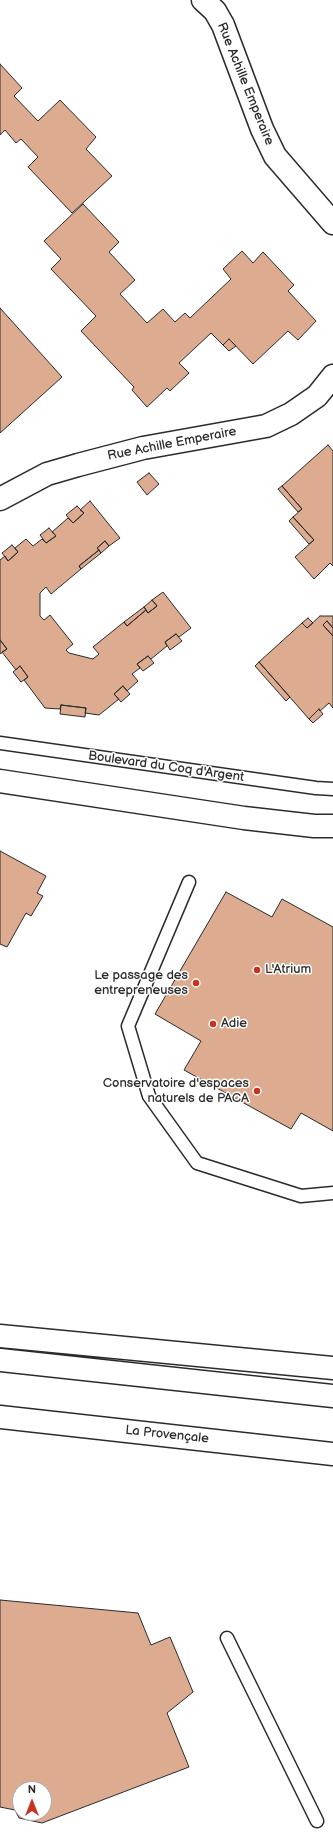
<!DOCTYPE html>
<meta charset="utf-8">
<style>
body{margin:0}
#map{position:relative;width:333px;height:1833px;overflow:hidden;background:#fff;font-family:"Balsamiq Sans",sans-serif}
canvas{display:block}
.north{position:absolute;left:12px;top:1781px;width:40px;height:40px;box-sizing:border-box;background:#fff;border:1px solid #aaa;border-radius:50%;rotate:0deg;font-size:11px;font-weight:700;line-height:16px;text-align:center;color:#2b2b2b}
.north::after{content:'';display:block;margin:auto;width:14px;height:18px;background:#c8321e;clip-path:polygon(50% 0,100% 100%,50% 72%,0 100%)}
</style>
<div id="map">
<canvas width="333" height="1833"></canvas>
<div class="north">N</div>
</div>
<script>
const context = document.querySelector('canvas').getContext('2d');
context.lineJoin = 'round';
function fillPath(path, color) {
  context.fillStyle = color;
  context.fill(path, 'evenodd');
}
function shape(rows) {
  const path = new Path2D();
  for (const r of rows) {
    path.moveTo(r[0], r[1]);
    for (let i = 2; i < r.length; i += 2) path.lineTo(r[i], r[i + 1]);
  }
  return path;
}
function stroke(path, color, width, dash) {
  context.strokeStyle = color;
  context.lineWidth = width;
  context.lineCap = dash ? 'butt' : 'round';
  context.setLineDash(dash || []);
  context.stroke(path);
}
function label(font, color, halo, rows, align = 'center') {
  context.font = font + ' "Balsamiq Sans",sans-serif';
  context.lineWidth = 3;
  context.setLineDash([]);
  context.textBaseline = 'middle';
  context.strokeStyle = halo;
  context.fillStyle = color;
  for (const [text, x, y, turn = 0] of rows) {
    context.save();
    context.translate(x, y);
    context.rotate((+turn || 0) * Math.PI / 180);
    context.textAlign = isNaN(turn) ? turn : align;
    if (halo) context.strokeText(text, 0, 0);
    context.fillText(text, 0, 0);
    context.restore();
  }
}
const building = shape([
 [0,64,22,88,14,96,38,121,60,100,96,137,86,149,112,176,72,213,28,167,38,157,21,139,16,143,5,130,0,135,0,64],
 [83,204,119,242,109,252,135,280,120,294,147,323,163,309,175,322,185,313,190,318,231,279,223,269,242,251,253,263,263,252,294,285,288,291,316,321,298,340,288,331,253,364,229,339,223,345,211,333,179,363,189,373,170,391,167,388,147,407,132,390,134,387,81,331,96,316,51,269,61,259,44,241,83,204],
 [0,308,62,377,0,433,0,308],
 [229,339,236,346,229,351,223,345,229,339],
 [328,445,333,451,333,566,330,563,314,579,295,557,314,540,293,517,302,509,282,486,328,445],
 [149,473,159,484,147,495,137,482,149,473],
 [282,486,302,509,298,512,278,489,282,486],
 [90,501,120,538,109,546,105,541,97,548,99,550,79,566,81,569,51,594,46,587,40,593,40,616,44,620,50,615,73,644,66,650,69,653,93,659,99,654,93,647,124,622,127,626,146,610,148,613,157,606,152,600,163,592,191,628,179,637,176,634,165,642,167,646,151,659,148,656,137,664,140,668,132,674,138,681,127,691,123,686,114,694,119,699,99,715,85,713,86,708,61,705,60,709,45,708,24,680,28,677,20,666,16,670,2,652,7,649,0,640,0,560,5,556,8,561,18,552,15,548,26,539,33,546,42,539,46,543,56,536,52,532,68,518,73,523,84,513,80,510,90,501],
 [77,506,84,513,73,523,66,515,77,506],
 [293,517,314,540,309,544,289,521,293,517],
 [49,528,56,536,46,543,40,535,49,528],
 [105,541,109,546,101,553,97,548,105,541],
 [12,545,18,552,8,561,2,553,12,545],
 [99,550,101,553,81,569,79,566,99,550],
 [152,600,157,606,148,613,144,607,152,600],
 [144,607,146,610,127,626,124,622,144,607],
 [320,616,333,616,333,628,327,621,323,625,333,636,333,708,329,703,320,711,319,709,309,719,259,662,302,623,307,628,320,616],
 [308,618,313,623,307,628,302,623,308,618],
 [327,621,333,628,333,636,323,625,327,621],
 [176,634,182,641,170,650,165,642,176,634],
 [0,640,7,649,0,654,0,640],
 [148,656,154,663,143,671,137,664,148,656],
 [259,662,290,697,286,701,255,666,259,662],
 [20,666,28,677,21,682,13,672,20,666],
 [123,686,130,694,121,702,114,694,123,686],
 [61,705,86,708,85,717,60,714,61,705],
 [319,709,323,714,313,723,309,719,319,709],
 [0,851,46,876,37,893,43,896,31,916,26,913,7,947,0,944,0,851],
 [226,892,272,917,282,899,333,927,333,1131,301,1113,291,1129,184,1070,201,1041,155,1014,226,892],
 [0,1600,138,1613,151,1645,170,1637,193,1692,167,1713,189,1767,42,1823,19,1818,15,1810,0,1807,0,1600],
 [20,1789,44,1789,44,1813,20,1813,20,1789]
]);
fillPath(building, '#ddab90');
stroke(building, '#2b2b2b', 1);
const lane = shape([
 [0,743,316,788,333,789],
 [189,882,128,1026,149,1096,197,1163,301,1196,333,1193],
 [227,1638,317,1821]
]);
const street = shape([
 [203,0,215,11,223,25,262,129,275,156,333,223],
 [0,499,47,474,78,465,143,448,266,426,291,414,317,396,333,376]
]);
const secondary = shape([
 [0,781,244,818,314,826,333,826]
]);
const highway = shape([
 [0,1336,333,1368],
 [0,1360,333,1396],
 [0,1417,333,1454]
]);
stroke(lane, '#2b2b2b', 15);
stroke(street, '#2b2b2b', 25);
stroke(secondary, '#2b2b2b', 25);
stroke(highway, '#2b2b2b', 25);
stroke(lane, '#fff', 12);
stroke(street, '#fff', 22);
stroke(secondary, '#fff', 22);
stroke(highway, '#fff', 22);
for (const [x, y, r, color] of [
 [257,970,4,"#c8321e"],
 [196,983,4,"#c8321e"],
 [213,1024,4,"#c8321e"],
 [257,1091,4,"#c8321e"]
]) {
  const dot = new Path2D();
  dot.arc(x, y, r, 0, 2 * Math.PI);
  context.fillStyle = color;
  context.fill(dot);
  stroke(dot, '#fff', 1.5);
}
label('13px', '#2b2b2b', '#fff', [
 ["Rue Achille Emperaire",245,84,68],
 ["Rue Achille Emperaire",172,444,-11],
 ["Boulevard du Coq d'Argent",166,767,8],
 ["La Provençale",167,1435,6]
]);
label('13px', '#2b2b2b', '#fff', [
 ["L'Atrium",265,970],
 ["Le passage des",188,976,"right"],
 ["entrepreneuses",188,991,"right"],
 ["Adie",221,1024],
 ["Conservatoire d'espaces",249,1084,"right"],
 ["naturels de PACA",249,1099,"right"]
], 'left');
</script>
